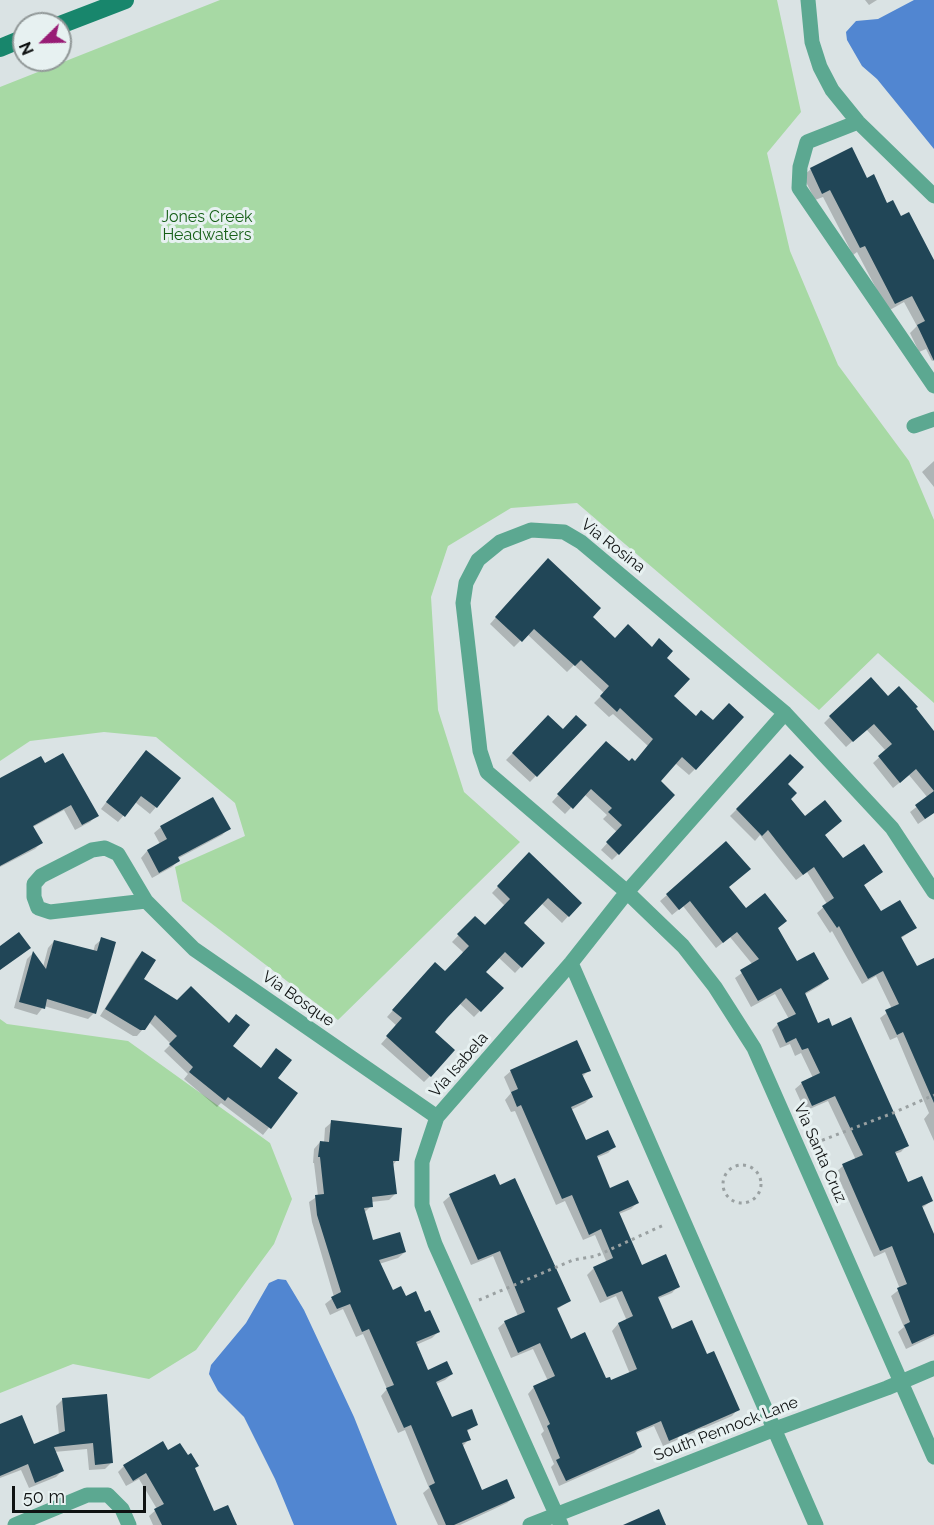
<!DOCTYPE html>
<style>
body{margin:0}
#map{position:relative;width:934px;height:1525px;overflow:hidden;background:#dae3e4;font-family:Raleway,sans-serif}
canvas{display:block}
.north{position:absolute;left:12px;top:12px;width:60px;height:60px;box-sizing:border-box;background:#e7f1f1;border:2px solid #919898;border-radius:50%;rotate:247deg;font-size:16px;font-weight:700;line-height:24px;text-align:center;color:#0f1212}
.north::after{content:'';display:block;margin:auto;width:21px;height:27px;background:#981c75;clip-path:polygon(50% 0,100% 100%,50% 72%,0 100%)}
.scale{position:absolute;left:12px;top:1486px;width:134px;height:27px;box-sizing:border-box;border:3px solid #0f1212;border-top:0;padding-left:8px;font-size:18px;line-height:21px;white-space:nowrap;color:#0f1212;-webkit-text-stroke:4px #e7f1f1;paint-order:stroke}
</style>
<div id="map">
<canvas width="934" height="1525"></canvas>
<div class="north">N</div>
<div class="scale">50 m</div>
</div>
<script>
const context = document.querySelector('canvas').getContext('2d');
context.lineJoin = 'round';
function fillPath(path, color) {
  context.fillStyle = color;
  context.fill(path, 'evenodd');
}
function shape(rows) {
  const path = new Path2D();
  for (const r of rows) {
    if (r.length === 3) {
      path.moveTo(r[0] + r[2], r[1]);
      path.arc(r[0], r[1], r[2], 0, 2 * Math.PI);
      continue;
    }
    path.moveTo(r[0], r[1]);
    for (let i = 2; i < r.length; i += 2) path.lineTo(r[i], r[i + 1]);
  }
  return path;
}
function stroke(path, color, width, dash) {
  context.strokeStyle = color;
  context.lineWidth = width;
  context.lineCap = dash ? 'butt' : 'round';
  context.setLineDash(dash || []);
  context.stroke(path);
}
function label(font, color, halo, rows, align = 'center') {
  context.font = font + ' Raleway,sans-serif';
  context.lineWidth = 6;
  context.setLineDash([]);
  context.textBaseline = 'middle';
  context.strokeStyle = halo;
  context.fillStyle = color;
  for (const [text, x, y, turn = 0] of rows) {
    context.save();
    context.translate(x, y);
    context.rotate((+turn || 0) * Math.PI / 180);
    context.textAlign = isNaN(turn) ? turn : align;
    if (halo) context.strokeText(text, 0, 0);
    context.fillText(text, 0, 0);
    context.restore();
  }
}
fillPath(shape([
 [220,0,777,0,801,112,767,153,790,251,838,365,909,461,934,520,934,703,878,653,819,710,577,503,511,508,448,546,431,597,438,710,464,792,520,842,338,1020,182,901,175,867,245,836,235,803,156,737,104,732,30,741,0,761,0,87],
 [0,1019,7,1024,128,1041,270,1143,292,1199,274,1244,196,1350,149,1379,73,1364,0,1393]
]), '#a7d9a4');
fillPath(shape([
 [914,0,934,0,934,149,877,79,862,66,847,40,846,32,856,21,878,19],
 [278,1279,286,1280,304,1310,354,1417,397,1525,294,1525,275,1479,244,1417,218,1391,209,1374,211,1365,246,1323,269,1283]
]), '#5186d1');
fillPath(shape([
 [865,0,877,0,869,5],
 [811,169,866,180,900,218,934,264,934,360,932,361,926,349,919,352,910,333,917,326,904,302,888,311,857,252,853,255,823,197,815,200,803,176],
 [934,461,934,487,922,472],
 [542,566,591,617,615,640,651,649,665,658,672,696,695,769,689,775,675,763,659,781,618,854,612,860,601,850,617,832,603,819,607,815,584,794,565,814,552,802,600,749,629,763,635,762,648,746,613,714,609,717,594,703,604,693,574,665,567,672,527,634,514,647,490,624],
 [888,698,914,708,934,733,934,813,918,824,910,812,928,798,909,775,893,788,873,763,886,751,866,729,846,747,824,723,830,717],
 [548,717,563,731,585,725,530,782,506,760],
 [790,756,786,784,789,799,823,835,843,860,882,872,863,886,880,913,915,928,900,939,916,968,934,960,934,1141,924,1119,929,1113,897,1037,890,1040,880,1018,892,1009,876,976,862,984,832,931,830,933,817,913,827,904,807,872,796,880,760,835,755,841,730,816],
 [140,758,156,807,150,814,135,802,118,822,101,809],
 [44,765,97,815,90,822,75,830,64,810,33,827,41,843,35,849,0,867,0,782],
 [161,827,229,828,222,835,177,859,178,861,172,867,152,878,141,858,147,851,160,844,154,833],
 [529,854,580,903,562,923,541,903,522,923,543,943,515,973,498,957,484,972,502,988,474,1017,459,1003,433,1032,430,1076,424,1082,381,1044,397,1026,387,1017,409,992,445,973,464,953,452,942,475,918,485,927,505,906,492,893],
 [728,888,745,910,777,928,797,963,827,979,821,985,804,995,817,1025,907,1145,901,1152,894,1154,907,1184,931,1201,921,1209,934,1238,934,1336,906,1349,898,1332,904,1327,891,1296,900,1289,885,1252,874,1257,836,1172,843,1166,856,1160,828,1101,805,1111,795,1089,802,1083,813,1078,801,1053,795,1056,790,1044,780,1048,772,1030,778,1024,789,1019,775,994,751,1007,735,978,753,965,730,937,716,948,683,906,672,915,660,901,667,895],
 [102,939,94,1013,88,1019,44,1006,37,1015,14,1008,27,959,33,953,43,967,48,948,54,941,93,952,95,945],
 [142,953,142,980,260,1070,270,1057,276,1078,296,1094,263,1135,221,1103,217,1107,184,1079,188,1074,164,1051,171,1044,149,1022,137,1036,133,1036,100,1016,136,959],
 [589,1070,582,1077,591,1097,585,1103,571,1110,585,1142,614,1147,608,1153,596,1158,610,1190,637,1203,631,1209,619,1214,642,1267,678,1286,672,1293,657,1299,671,1331,706,1356,738,1409,732,1416,663,1446,654,1426,635,1434,641,1446,634,1453,559,1486,551,1467,554,1464,541,1434,544,1431,528,1394,534,1387,548,1381,533,1349,511,1358,498,1328,505,1322,518,1316,493,1256,471,1265,443,1202,450,1196,494,1176,569,1301,556,1310,570,1341,605,1380,611,1382,630,1374,612,1331,618,1324,627,1321,616,1296,600,1303,587,1275,594,1268,607,1263,595,1235,583,1240,565,1201,556,1205,515,1111,511,1112,505,1100,511,1093,504,1077,511,1071],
 [332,1122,397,1160,392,1166,395,1194,389,1200,371,1202,371,1206,365,1212,372,1242,405,1252,398,1258,379,1264,392,1292,405,1298,425,1314,438,1332,432,1338,416,1345,427,1372,452,1374,445,1380,436,1384,451,1419,476,1425,466,1432,469,1439,463,1446,481,1492,514,1497,507,1503,460,1525,438,1525,423,1493,429,1488,405,1430,398,1433,381,1396,387,1389,363,1334,356,1337,343,1309,330,1315,325,1304,334,1297,312,1222,309,1202,318,1196,314,1163,313,1163,314,1149,320,1142,324,1143,325,1128],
 [62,1400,111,1463,105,1469,89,1470,87,1449,54,1452,62,1471,56,1477,29,1488,21,1470,0,1478,0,1426,33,1446,59,1435,56,1406],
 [168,1452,194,1469,214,1513,235,1525,153,1525,149,1516,157,1509,139,1479,126,1486,118,1472,124,1466]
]), '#0003');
fillPath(shape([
 [852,147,867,178,874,174,887,203,893,200,901,216,909,212,934,260,934,361,917,325,925,321,912,296,895,304,865,246,860,248,830,190,822,194,810,168],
 [548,558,601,608,593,617,615,638,628,624,652,647,659,638,673,651,667,658,690,679,674,696,696,716,701,710,713,720,729,703,744,717,696,770,682,757,661,781,675,795,619,855,606,842,622,825,608,812,612,808,591,789,573,809,557,794,606,741,629,761,632,758,635,761,653,739,620,708,617,712,600,696,609,686,581,660,575,666,534,629,522,642,495,617],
 [871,677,888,696,899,686,918,707,916,708,934,731,934,791,916,769,900,783,878,756,892,744,874,724,853,742,829,716],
 [548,715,563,729,576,715,587,725,537,777,512,753],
 [146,750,181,778,157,808,141,796,125,817,106,802],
 [63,753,99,816,82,825,71,805,33,826,43,843,0,866,0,778,41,756,45,763],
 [790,754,804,767,788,784,797,793,791,799,805,816,825,800,842,821,825,835,843,858,864,844,883,872,864,885,881,911,900,900,917,928,901,937,917,966,934,958,934,1103,903,1032,897,1035,885,1010,899,1004,883,971,868,979,839,926,837,928,822,906,834,898,814,867,803,875,768,830,762,836,736,809],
 [934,791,934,813,925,819,915,805],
 [213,797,231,829,178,857,180,861,159,873,147,850,167,839,160,826],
 [726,841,751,869,729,887,746,908,765,893,787,921,778,928,797,961,814,952,829,979,805,993,818,1023,829,1018,832,1026,851,1017,909,1146,895,1152,908,1182,922,1176,933,1201,922,1206,934,1234,934,1334,912,1344,904,1325,910,1322,897,1288,907,1284,892,1246,880,1251,842,1164,863,1155,835,1096,812,1106,801,1082,820,1073,808,1048,802,1050,796,1038,786,1043,777,1023,796,1014,781,988,758,1001,740,970,759,959,737,932,723,943,690,901,679,910,666,894],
 [529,852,582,903,569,917,548,898,524,923,545,943,522,968,505,952,486,972,504,988,481,1012,466,998,447,1018,435,1032,455,1050,431,1077,386,1036,402,1018,392,1010,435,962,445,971,469,946,457,934,475,916,485,925,510,899,497,886],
 [19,932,31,948,0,970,0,946],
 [101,937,116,942,96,1014,47,999,45,1009,19,1002,33,951,46,969,54,940,97,951],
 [142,951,156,960,144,979,177,1000,191,986,229,1023,236,1014,250,1025,233,1046,261,1068,276,1048,292,1060,278,1078,298,1093,271,1129,228,1097,225,1101,189,1072,193,1067,169,1044,177,1036,155,1015,145,1030,140,1030,105,1009],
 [577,1040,591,1071,582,1074,593,1097,571,1107,586,1140,608,1130,616,1147,597,1156,610,1188,628,1180,639,1203,619,1212,642,1265,666,1254,680,1287,658,1297,672,1329,692,1320,707,1354,714,1351,740,1410,669,1441,661,1421,636,1432,642,1447,566,1481,556,1460,560,1458,547,1426,550,1424,533,1386,555,1376,540,1343,518,1353,504,1321,525,1312,500,1251,478,1260,449,1194,495,1174,500,1185,515,1178,571,1301,557,1308,571,1339,585,1332,606,1378,610,1377,611,1380,637,1369,618,1323,633,1316,622,1291,607,1297,593,1267,613,1258,601,1229,589,1235,572,1195,562,1199,521,1105,517,1107,511,1092,518,1089,510,1070],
 [331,1120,402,1128,399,1161,393,1161,397,1194,372,1197,373,1207,364,1208,373,1240,400,1232,406,1252,379,1260,393,1290,401,1286,406,1296,416,1291,425,1312,430,1310,440,1332,416,1342,428,1370,447,1361,453,1374,436,1382,452,1417,472,1409,478,1425,467,1430,471,1440,462,1443,482,1490,507,1479,515,1498,454,1525,446,1525,429,1486,435,1483,411,1425,404,1428,386,1388,394,1385,369,1329,362,1332,350,1304,337,1309,331,1297,341,1292,317,1215,315,1195,324,1194,320,1157,318,1157,320,1141,329,1142],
 [107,1394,113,1463,95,1465,93,1443,54,1447,64,1471,35,1483,28,1464,0,1476,0,1424,22,1415,34,1444,65,1431,62,1398],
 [163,1441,168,1450,180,1443,188,1455,191,1453,199,1466,195,1468,214,1511,228,1505,237,1525,162,1525,154,1509,164,1504,146,1473,133,1481,123,1465],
 [659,1509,666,1525,623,1525]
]), '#214657');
stroke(shape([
 [815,1143,893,1113,934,1095],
 [742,1184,19],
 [479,1300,573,1260,596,1256,666,1224]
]), '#9aa1a2', 3, [3, 4.5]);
stroke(shape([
 [808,0,812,42,820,67,832,90,858,122,934,196],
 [858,122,807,142,800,167,799,188,934,386],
 [914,426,934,419],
 [934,892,892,828,785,713,581,542,564,532,531,530,500,542,478,560,466,583,463,603,480,751,487,772,627,892,683,946,715,987,754,1048,934,1457],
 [146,901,50,912,38,908,34,897,34,884,41,876,92,850,105,848,118,854,146,901,194,949,437,1117],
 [571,963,816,1525],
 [15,1525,87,1495,108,1495,122,1509,129,1525],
 [530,1525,775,1429,887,1388,934,1368],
 [561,1525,435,1244,422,1205,422,1162,437,1117,571,963,627,892,785,713]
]), '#5ca891', 15);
stroke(shape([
 [60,25,125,0],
 [0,48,24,38]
]), '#18866c', 18);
label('16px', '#165f17', '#e7f1f1', [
 ["Jones Creek",207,217],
 ["Headwaters",207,235]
]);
label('16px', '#0f1212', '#e7f1f1', [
 ["Via Rosina",613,546,38],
 ["Via Bosque",298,999,35],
 ["Via Isabela",459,1065,-49],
 ["Via Santa Cruz",820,1153,66],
 ["South Pennock Lane",726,1429,-21]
]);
</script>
